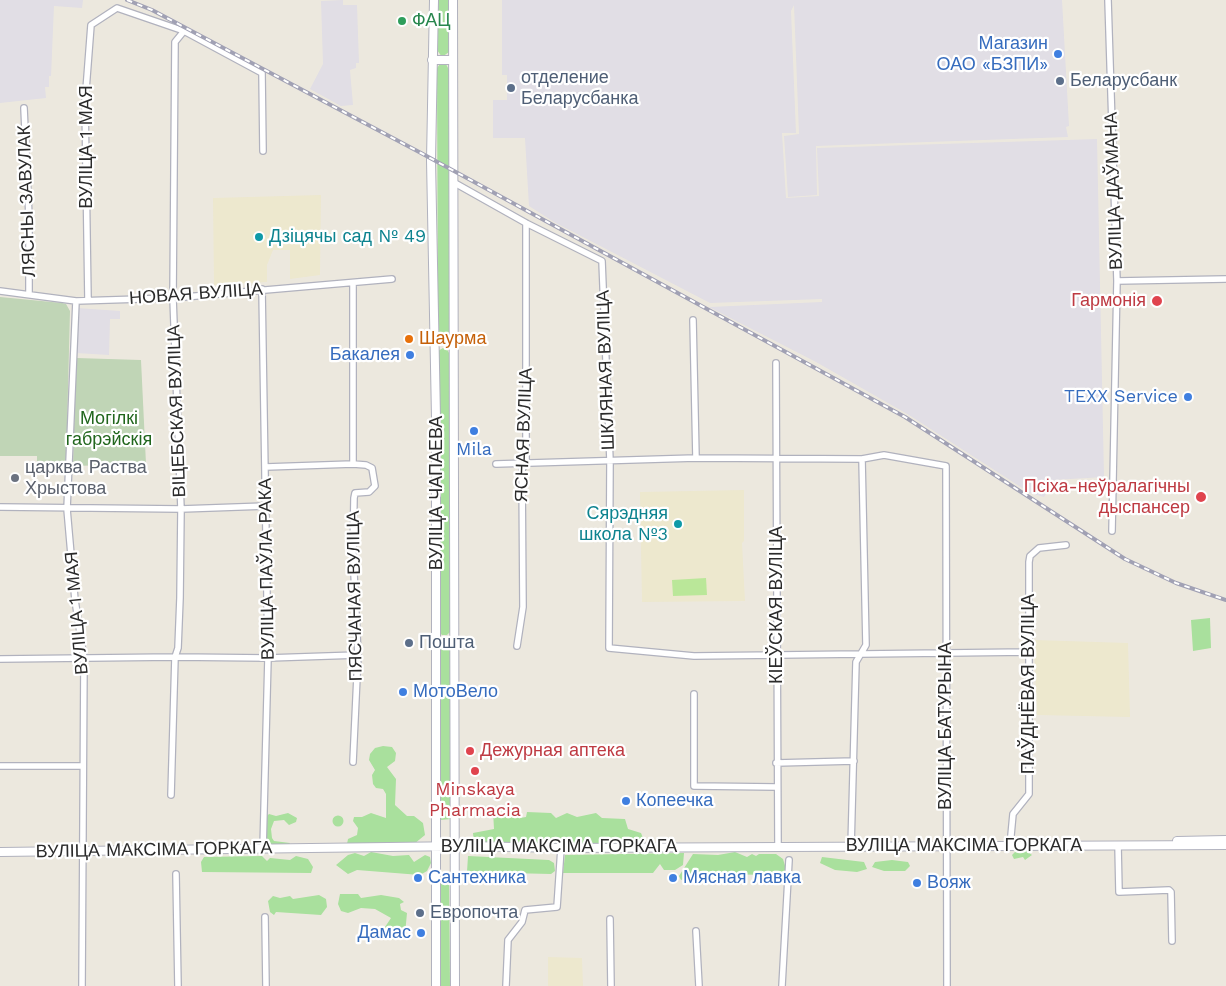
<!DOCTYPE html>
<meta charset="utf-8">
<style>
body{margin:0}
canvas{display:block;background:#ece8de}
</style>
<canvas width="1226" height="986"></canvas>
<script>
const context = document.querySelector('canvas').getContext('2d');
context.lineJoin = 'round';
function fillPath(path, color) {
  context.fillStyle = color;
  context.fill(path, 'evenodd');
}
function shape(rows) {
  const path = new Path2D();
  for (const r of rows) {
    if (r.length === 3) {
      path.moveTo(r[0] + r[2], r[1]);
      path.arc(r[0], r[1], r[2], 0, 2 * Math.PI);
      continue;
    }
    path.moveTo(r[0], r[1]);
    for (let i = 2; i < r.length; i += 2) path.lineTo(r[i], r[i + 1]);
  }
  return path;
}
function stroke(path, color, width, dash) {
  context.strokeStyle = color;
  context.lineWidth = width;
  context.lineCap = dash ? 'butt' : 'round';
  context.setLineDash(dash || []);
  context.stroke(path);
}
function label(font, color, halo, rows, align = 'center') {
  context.font = font + ' "Work Sans",sans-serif';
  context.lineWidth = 4.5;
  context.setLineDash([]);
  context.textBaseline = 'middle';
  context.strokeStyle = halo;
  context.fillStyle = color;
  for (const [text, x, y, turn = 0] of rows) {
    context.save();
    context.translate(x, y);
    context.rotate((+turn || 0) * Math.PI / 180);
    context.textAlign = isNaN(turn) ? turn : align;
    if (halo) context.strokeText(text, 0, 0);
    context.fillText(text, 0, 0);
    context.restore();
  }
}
fillPath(shape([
 [0,0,83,0,82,8,54,6,51,76,49,76,49,87,45,87,46,98,0,103],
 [343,0,343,5,357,5,359,63,356,63,356,68,350,70,353,105,341,106,310,89,323,64,321,1],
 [502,0,1062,0,1069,126,1066,127,1068,137,816,146,817,195,788,197,784,136,799,134,794,5,791,11,796,133,782,133,786,198,819,196,817,148,1097,139,1104,477,1053,480,1044,497,1030,493,909,415,816,362,709,307,822,302,822,299,710,303,554,222,529,206,525,138,493,138,493,100,507,100,507,75,502,75],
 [77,308,120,311,120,319,110,319,109,355,76,353]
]), '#e1dee5');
fillPath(shape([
 [321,195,320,275,290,279,290,250,273,250,267,265,267,282,214,285,213,198],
 [744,490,744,541,742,543,745,601,642,602,640,492],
 [1034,640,1128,643,1130,717,1037,715],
 [548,957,582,958,583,986,548,986]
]), '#ede8ce');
fillPath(shape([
 [437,0,450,0,449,52,442,57,437,50],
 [440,64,446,64,449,70,451,337,444,343,440,341,438,337,437,68],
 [443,348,447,349,450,355,451,631,447,635,442,635,439,632,438,351],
 [1210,618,1211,648,1193,651,1191,620],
 [445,643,452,646,451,819,440,820,440,646],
 [383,746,392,747,396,753,395,761,387,767,396,779,395,805,407,816,414,816,423,823,425,835,414,844,347,844,348,839,357,835,358,828,353,821,354,817,362,817,371,813,386,818,386,794,383,789,376,788,373,784,372,775,375,770,369,760,370,754,375,748],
 [493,811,508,818,514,815,518,815,520,818,526,817,527,812,551,813,556,818,567,813,577,817,596,813,602,818,625,819,628,829,641,833,643,838,642,842,628,844,474,844,473,833,494,829],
 [288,813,297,818,296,822,289,825,284,820,274,821,271,829,272,838,274,841,290,843,288,846,273,847,267,844,266,817,269,814,276,816],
 [338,821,5.5],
 [1016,851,1022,853,1027,851,1032,855,1025,860,1023,857,1014,859,1012,855],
 [371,852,393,856,409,855,414,862,425,855,430,857,431,863,427,871,420,875,357,870,348,874,336,865,348,855,355,853,364,856],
 [735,852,747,857,752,854,756,856,759,854,776,854,783,859,786,869,785,873,777,875,700,874,681,880,679,876,693,854,718,855],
 [684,853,683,865,675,870,664,870,660,864,653,873,563,873,565,855],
 [262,856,267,861,270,858,290,860,296,856,308,859,313,867,311,873,202,872,201,862,204,857],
 [468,856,549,860,554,863,555,871,551,874,467,872],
 [822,857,864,862,867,869,857,872,835,870,820,863],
 [892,860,908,862,910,866,905,871,884,871,872,867,875,862],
 [438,876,449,876,450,986,438,986],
 [340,894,358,894,361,898,381,895,399,898,404,902,400,904,401,910,407,913,405,934,396,940,381,939,383,930,391,918,375,909,361,908,348,913,341,911,338,904],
 [319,895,326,899,327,907,321,915,276,912,274,915,270,912,268,901,273,896,280,898,290,896,293,899]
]), '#a9e09d');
fillPath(shape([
 [0,297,62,303,66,304,70,311,66,466,37,466,37,456,0,456],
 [76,358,141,360,146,464,73,466]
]), '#c0d5b6');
fillPath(shape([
 [706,578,707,595,673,596,672,580]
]), '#bae799');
const street = shape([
 [1108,0,1117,281,1112,531],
 [24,108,29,217,29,294],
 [453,182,526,223,602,261,610,461,609,648,694,656,1029,652],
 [1117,281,1226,279],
 [262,289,268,658,263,849],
 [0,291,76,301,173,298,392,279],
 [88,300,85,103,91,25,117,8,184,31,262,73,263,151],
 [76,301,67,509,75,600,84,659,82,986],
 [693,320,696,458],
 [776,363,778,847],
 [496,464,696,458,862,459,884,455,946,466,947,986],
 [266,467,353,464],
 [0,507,181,509,266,506],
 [517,646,523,607,522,470,526,461,526,223],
 [0,659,175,657,268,658,358,655],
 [694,694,694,786,776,787],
 [353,762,358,655,353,553,354,498,355,493,369,492,375,486,372,468,366,465,353,464,353,283],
 [776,763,854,761],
 [0,766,82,766],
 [171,795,175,657,178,648,180,598,181,509,173,298,175,42,184,31],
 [1118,845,1119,892,1169,890,1171,892,1172,941],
 [1010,846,1013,814,1029,794,1029,562,1030,556,1039,548,1066,545],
 [851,847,856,662,866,645,862,459],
 [176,874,178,986],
 [265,917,266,986],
 [610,919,611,986],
 [696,931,699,986],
 [506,986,508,940,522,922,525,910,557,907,561,848],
 [782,986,789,860]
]);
const secondary = shape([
 [434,0,431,160,436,418,436,986],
 [453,0,455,986],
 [432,60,453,60],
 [1177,841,1226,840],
 [0,852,466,846,561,848,1226,845]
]);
stroke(street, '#b1b2be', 8);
stroke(secondary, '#b1b2be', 10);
stroke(street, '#fff', 5.5);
stroke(secondary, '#fff', 8);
const rail = shape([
 [127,0,152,10,421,153,905,417,1125,559,1176,583,1226,600]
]);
stroke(rail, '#a1a1b4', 4);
stroke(rail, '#fff', 2, [5.5]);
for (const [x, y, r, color] of [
 [402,21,5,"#2e9e5b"],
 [1058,54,5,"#3f7fe0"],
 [1060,81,5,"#5c6f8a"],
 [511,88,5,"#5c6f8a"],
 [259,237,5,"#0f9aa8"],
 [1157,301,6,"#e0444e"],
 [409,339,5,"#e8710a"],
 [410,355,5,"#3f7fe0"],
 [1188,397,5,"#3f7fe0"],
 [474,431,5,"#3f7fe0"],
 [15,478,5,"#6b7280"],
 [1201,497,6,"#e0444e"],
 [678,524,5,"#0f9aa8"],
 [409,643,5,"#5c6f8a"],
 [403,692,5,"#3f7fe0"],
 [470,751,5,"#e0444e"],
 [475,771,5,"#e0444e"],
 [626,801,5,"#3f7fe0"],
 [418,878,5,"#3f7fe0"],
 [673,878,5,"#3f7fe0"],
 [917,883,5,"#3f7fe0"],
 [420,913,5,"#5c6f8a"],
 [421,933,5,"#3f7fe0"]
]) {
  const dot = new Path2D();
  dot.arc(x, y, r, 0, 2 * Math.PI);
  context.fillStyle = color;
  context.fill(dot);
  stroke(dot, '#fff', 2);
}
label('18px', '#27864d', '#fff', [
 ["ФАЦ",412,21]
], 'left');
label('18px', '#366cbe', '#fff', [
 ["Магазин",1048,44,"right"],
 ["ОАО «БЗПИ»",1048,65,"right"],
 ["Бакалея",400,355,"right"],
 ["TEXX Service",1178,397,"right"],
 ["Mila",474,450,"center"],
 ["МотоВело",413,692],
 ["Копеечка",636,801],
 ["Сантехника",428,878],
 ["Мясная лавка",683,878],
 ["Вояж",927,883],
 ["Дамас",411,933,"right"]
], 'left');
label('18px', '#4e5e75', '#fff', [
 ["отделение",521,78],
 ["Беларусбанка",521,99],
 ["Беларусбанк",1070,81],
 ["Пошта",419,643],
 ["Европочта",430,913]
], 'left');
label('18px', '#2b2b2b', '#fff', [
 ["ВУЛІЦА 1 МАЯ",87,147,-90],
 ["ВУЛІЦА ДАЎМАНА",1114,191,-92],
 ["ЛЯСНЫ ЗАВУЛАК",27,201,-92],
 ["НОВАЯ ВУЛІЦА",196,294,-4],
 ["ШКЛЯНАЯ ВУЛІЦА",606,370,-92],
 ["ВІЦЕБСКАЯ ВУЛІЦА",177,411,-92],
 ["ЯСНАЯ ВУЛІЦА",524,435,-88],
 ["ВУЛІЦА ЧАПАЕВА",437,493,-90],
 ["ВУЛІЦА ПАЎЛА РАКА",267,569,-91],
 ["ПЯСЧАНАЯ ВУЛІЦА",355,596,-91],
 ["КІЕЎСКАЯ ВУЛІЦА",777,605,-90],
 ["ВУЛІЦА 1 МАЯ",77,613,-95],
 ["ПАЎДНЁВАЯ ВУЛІЦА",1029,684,-90],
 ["ВУЛІЦА БАТУРЫНА",946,726,-90],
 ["ВУЛІЦА МАКСІМА ГОРКАГА",964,846],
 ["ВУЛІЦА МАКСІМА ГОРКАГА",559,847],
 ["ВУЛІЦА МАКСІМА ГОРКАГА",154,850,-1]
]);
label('18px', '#0d838f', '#fff', [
 ["Дзіцячы сад № 49",269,237],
 ["Сярэдняя",668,514,"right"],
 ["школа №3",668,535,"right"]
], 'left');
label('18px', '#be3a42', '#fff', [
 ["Гармонія",1146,301],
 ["Псіха-неўралагічны",1190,487],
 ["дыспансер",1190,508],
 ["Дежурная аптека",480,751,"left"],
 ["Minskaya",475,790,"center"],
 ["Pharmacia",475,811,"center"]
], 'right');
label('18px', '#c56008', '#fff', [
 ["Шаурма",419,339]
], 'left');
label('18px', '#21661d', '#fff', [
 ["Могілкі",109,419],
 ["габрэйскія",109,440]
]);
label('18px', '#5b616d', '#fff', [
 ["царква Раства",25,468],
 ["Хрыстова",25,489]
], 'left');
</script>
